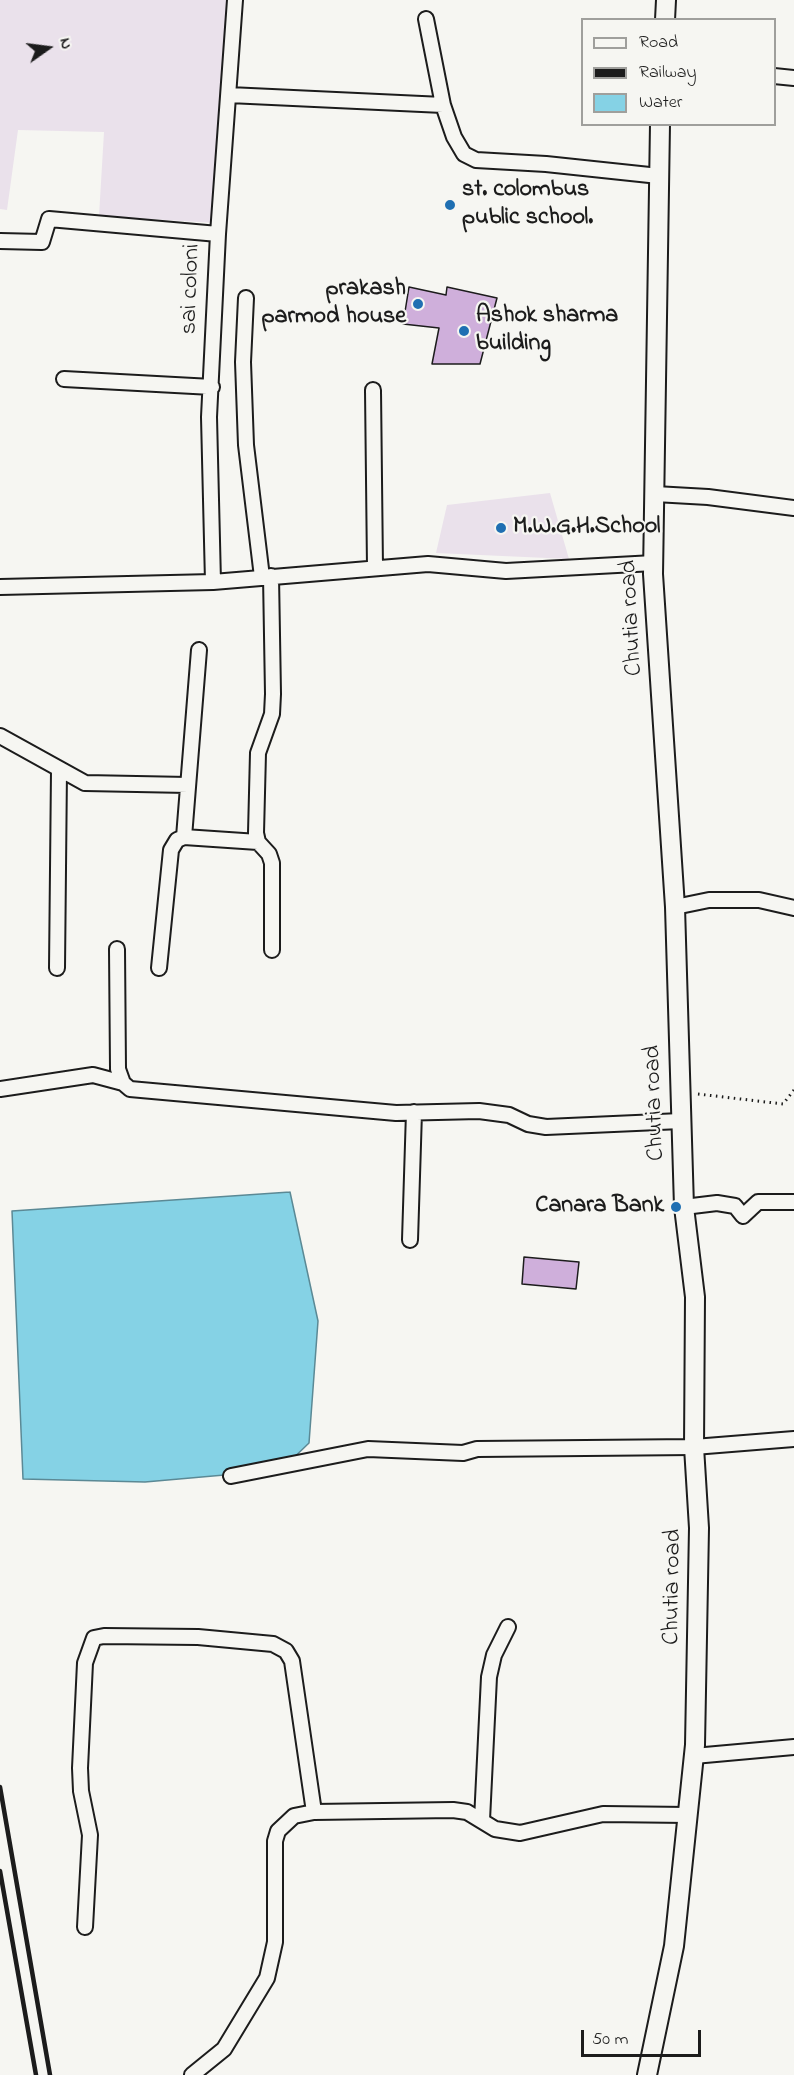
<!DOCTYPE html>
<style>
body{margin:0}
#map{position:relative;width:794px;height:2075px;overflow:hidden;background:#f6f6f2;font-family:"Indie Flower",sans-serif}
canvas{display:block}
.legend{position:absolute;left:581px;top:18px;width:195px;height:108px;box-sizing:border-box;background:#f6f6f2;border:2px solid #9f9f9c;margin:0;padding:8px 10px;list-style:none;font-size:18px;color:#1c1c1c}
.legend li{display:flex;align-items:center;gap:12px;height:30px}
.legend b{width:30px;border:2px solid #9f9f9c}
.north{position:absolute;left:18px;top:18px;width:60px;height:60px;-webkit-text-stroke:4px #f6f6f2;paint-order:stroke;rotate:76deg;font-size:16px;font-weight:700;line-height:24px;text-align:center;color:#1c1c1c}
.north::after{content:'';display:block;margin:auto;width:21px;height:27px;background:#1c1c1c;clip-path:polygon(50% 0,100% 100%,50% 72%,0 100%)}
.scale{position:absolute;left:581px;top:2030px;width:120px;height:27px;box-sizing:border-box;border:3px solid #1c1c1c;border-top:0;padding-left:8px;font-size:18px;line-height:21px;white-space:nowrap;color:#1c1c1c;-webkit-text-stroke:4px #f6f6f2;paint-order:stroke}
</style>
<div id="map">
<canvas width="794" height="2075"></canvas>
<ul class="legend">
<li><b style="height:8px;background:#f6f6f2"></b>Road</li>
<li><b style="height:8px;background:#1c1c1c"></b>Railway</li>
<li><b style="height:16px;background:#85d2e5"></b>Water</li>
</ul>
<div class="north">N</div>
<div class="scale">50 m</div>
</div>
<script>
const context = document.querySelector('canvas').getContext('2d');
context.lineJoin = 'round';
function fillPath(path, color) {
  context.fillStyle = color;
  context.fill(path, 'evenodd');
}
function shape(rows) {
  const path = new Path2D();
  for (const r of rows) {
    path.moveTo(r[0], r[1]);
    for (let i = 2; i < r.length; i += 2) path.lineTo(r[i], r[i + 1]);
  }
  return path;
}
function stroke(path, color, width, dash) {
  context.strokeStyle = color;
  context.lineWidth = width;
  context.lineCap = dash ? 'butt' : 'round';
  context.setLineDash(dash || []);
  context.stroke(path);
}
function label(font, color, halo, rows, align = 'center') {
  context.font = font + ' "Indie Flower",sans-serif';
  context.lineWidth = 4.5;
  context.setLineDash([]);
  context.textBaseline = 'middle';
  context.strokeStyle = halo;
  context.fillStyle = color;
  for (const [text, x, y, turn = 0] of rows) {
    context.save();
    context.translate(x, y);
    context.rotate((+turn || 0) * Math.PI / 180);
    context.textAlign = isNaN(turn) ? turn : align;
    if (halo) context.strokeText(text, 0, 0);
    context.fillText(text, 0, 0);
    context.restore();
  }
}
fillPath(shape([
 [0,0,227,0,216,223,99,216,104,132,18,130,7,210,0,209],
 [550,493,569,559,436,553,447,505]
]), '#eae1eb');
const water = shape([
 [290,1192,318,1321,309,1443,281,1470,145,1482,23,1479,12,1211,290,1192]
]);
fillPath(water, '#85d2e5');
stroke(water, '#5b8995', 1.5);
const building = shape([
 [409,287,446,295,447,287,497,298,480,364,432,364,439,328,403,324,409,287],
 [524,1257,579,1262,576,1289,522,1284,524,1257]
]);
fillPath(building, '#cfafdb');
stroke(building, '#1c1c1c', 1.5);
const minor = shape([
 [426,19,443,105,454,137,464,154,476,160,546,164,659,176],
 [774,76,794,78],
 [229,95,443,105],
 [218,234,235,0],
 [0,241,42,242,49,219,218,234,209,417,213,582],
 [246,298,243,362,246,445,262,577],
 [64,379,212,387],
 [373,390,375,568],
 [655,494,708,497,794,508],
 [271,576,273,694,272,714,258,753,256,833,258,842,269,854,272,863,272,950],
 [0,587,213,582,428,564,506,571,654,563],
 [0,736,85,783,188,785],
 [184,837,199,650],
 [675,907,709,900,759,900,794,908],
 [117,949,118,1069,123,1083,130,1089,396,1113,479,1111,509,1115,528,1124,546,1127,681,1121],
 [57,968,59,770],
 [159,968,171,850,177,840,184,837,258,842],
 [0,1089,93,1075,123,1083],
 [684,1207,717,1203,735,1206,743,1216,758,1202,794,1202],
 [410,1240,414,1112],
 [231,1476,368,1449,463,1453,477,1449,694,1447,794,1439],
 [694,1756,794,1747],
 [482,1820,489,1677,494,1655,508,1627],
 [85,1927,90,1835,81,1791,80,1768,85,1663,94,1638,104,1636,198,1637,273,1644,286,1651,292,1661,314,1812],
 [192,2075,224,2049,267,1978,275,1942,275,1841,278,1831,294,1816,314,1812,453,1810,467,1812,495,1829,520,1833,603,1814,688,1815]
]);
const tertiary = shape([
 [665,20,666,0],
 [647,2075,674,1946,695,1745,699,1528,694,1447,695,1297,684,1207,675,907,653,574,660,124]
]);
stroke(minor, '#1c1c1c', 18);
stroke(tertiary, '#1c1c1c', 22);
stroke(shape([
 [698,1094,783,1104,794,1090]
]), '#1c1c1c', 3, [1.5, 4.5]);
stroke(minor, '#f6f6f2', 14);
stroke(tertiary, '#f6f6f2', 18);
stroke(shape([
 [0,1787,50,2075],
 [0,1871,36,2075]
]), '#1c1c1c', 4.5);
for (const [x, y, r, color] of [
 [450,205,6,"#1f6fb2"],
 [418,304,6,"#1f6fb2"],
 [464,331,6,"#1f6fb2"],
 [501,528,6,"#1f6fb2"],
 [676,1207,6,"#1f6fb2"]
]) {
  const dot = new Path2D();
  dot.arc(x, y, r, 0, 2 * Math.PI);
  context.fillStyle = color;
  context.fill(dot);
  stroke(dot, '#f6f6f2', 2);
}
label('bold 24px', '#1c1c1c', '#f6f6f2', [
 ["st. colombus",462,191],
 ["public school.",462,219],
 ["prakash",406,290,"right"],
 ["parmod house",406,318,"right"],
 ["Ashok sharma",476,317],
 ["building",476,345],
 ["M.W.G.H.School",513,528],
 ["Canara Bank",664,1207,"right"]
], 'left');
label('24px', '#1c1c1c', '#f6f6f2', [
 ["sai coloni",192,289,-88],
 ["Chutia road",633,618,-93],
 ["Chutia road",656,1103,-92],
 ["Chutia road",674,1587,-89]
]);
</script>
